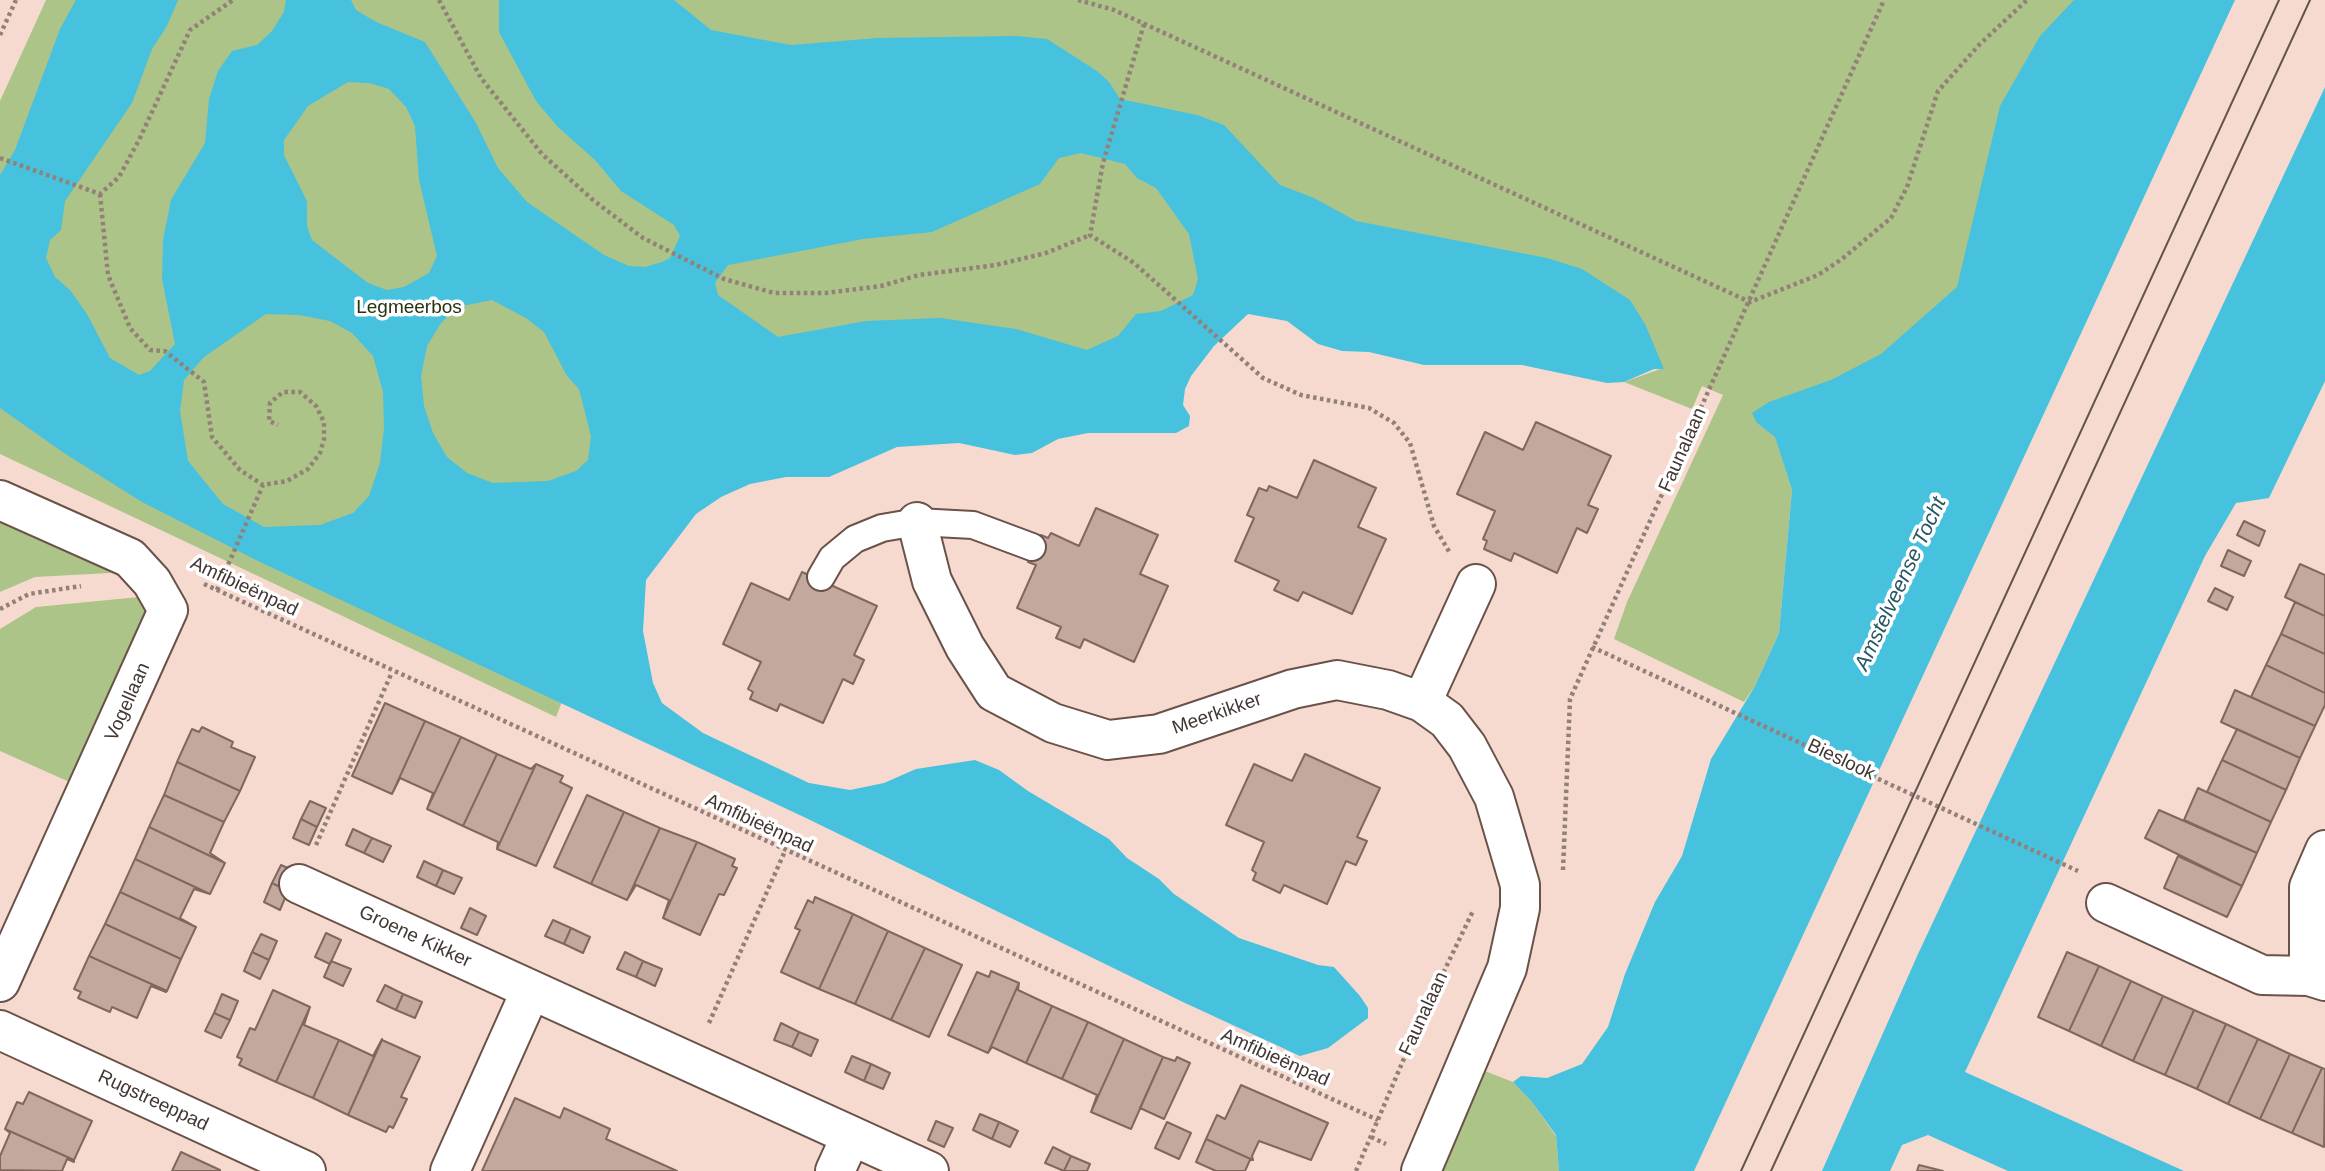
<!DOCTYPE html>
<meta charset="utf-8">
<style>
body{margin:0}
canvas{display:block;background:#f7dacf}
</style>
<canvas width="2325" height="1171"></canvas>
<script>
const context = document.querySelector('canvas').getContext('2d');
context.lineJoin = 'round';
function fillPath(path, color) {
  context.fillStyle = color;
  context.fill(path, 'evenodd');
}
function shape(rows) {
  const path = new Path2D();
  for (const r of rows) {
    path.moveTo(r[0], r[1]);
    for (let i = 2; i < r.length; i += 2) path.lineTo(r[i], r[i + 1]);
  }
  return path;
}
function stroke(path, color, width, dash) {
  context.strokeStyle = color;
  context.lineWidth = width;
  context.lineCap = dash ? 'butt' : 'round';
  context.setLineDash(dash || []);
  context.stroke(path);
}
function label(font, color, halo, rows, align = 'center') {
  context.font = font + ' Helvetica,sans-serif';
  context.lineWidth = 7;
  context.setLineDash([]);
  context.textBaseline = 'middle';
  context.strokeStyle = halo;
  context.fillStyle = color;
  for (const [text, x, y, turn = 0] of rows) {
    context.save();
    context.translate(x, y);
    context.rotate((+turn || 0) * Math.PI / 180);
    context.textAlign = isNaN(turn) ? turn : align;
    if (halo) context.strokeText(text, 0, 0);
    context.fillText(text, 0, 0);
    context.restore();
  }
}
fillPath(shape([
 [46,0,2198,0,1972,502,1757,423,1775,436,1792,490,1779,633,1755,686,1744,702,1614,639,1627,602,1723,395,1702,386,1692,409,1624,382,1660,369,1311,262,1016,427,749,440,633,519,556,717,0,454,0,101],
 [0,514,128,572,35,577,0,592],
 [139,597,151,614,74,784,0,751,0,629,36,607],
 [1467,1064,1513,1082,1532,1102,1556,1136,1559,1171,1420,1171]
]), '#acc487');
fillPath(shape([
 [76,0,178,0,167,26,152,49,132,103,65,201,61,230,50,240,46,258,55,277,70,290,87,314,110,358,139,375,150,371,175,344,162,279,163,240,171,200,205,143,209,99,218,71,232,51,257,45,272,31,284,12,286,0,351,0,356,10,376,22,425,42,476,123,498,168,527,202,604,255,629,266,645,267,662,262,670,258,680,236,674,225,621,191,595,160,558,127,536,101,499,32,499,0,674,0,711,30,791,45,878,38,1016,36,1047,39,1097,71,1109,82,1120,99,1197,115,1224,125,1280,185,1314,198,1356,221,1547,258,1582,269,1630,300,1645,324,1664,369,1654,369,1624,382,1607,383,1522,365,1424,365,1369,352,1342,351,1318,344,1287,321,1248,314,1214,346,1191,376,1185,389,1183,405,1190,416,1189,426,1176,433,1088,433,1058,439,1032,453,1015,455,959,443,897,447,829,477,786,477,750,484,721,497,696,514,646,580,643,631,653,683,662,703,703,733,809,783,850,790,884,783,916,769,975,760,999,770,1028,791,1109,839,1127,858,1159,879,1174,894,1239,938,1318,965,1334,967,1360,996,1368,1008,1368,1018,1328,1048,1300,1056,1185,1003,806,818,260,562,142,502,64,453,0,408,0,175,15,150,60,29],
 [348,82,369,83,389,89,406,107,415,126,419,180,437,256,429,273,404,287,387,290,368,283,312,240,307,226,307,201,284,155,284,140,308,106],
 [1081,153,1125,164,1137,178,1156,188,1189,234,1198,279,1193,295,1161,311,1136,314,1118,336,1087,350,1016,329,940,318,866,321,778,337,718,295,715,283,728,265,863,239,932,232,1040,184,1059,158],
 [492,300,526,318,544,332,567,376,579,389,591,436,588,460,576,471,548,481,493,483,467,473,447,457,433,433,424,406,421,376,427,346,441,323,457,307],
 [266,314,299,315,330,321,352,333,373,356,383,392,384,428,380,463,369,496,353,513,320,525,264,527,223,504,188,461,180,411,184,380,204,357],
 [2074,0,2235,0,1694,1171,1559,1171,1556,1135,1532,1102,1513,1082,1521,1076,1547,1078,1582,1064,1608,1027,1625,974,1655,902,1682,856,1711,759,1755,686,1779,633,1792,490,1775,437,1757,423,1752,413,1769,402,1831,380,1881,354,1957,287,2000,106,2040,36],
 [2325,87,2325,381,2269,498,2236,503,2205,556,1965,1072,2184,1171,2008,1171,1928,1135,1902,1145,1890,1171,1822,1171,1918,954]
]), '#46c1de');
const building = shape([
 [1536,422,1611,456,1588,505,1598,509,1587,533,1577,528,1557,573,1514,553,1511,561,1484,549,1487,541,1483,539,1495,511,1457,494,1485,432,1523,450,1536,422],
 [1314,460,1376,488,1358,527,1386,539,1352,614,1303,592,1298,601,1274,590,1279,581,1235,561,1254,518,1247,515,1259,488,1267,491,1269,486,1297,498,1314,460],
 [1096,508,1158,535,1140,574,1168,586,1134,662,1084,639,1080,648,1056,638,1061,627,1017,608,1036,565,1028,562,1041,535,1048,538,1051,533,1079,546,1096,508],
 [2244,521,2265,531,2259,546,2237,535,2244,521],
 [2228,550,2251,561,2244,576,2221,566,2228,550],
 [2300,564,2325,575,2325,616,2285,597,2300,564],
 [802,572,877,606,854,655,864,660,853,684,843,679,823,723,780,704,777,711,750,699,753,692,748,689,761,662,723,644,751,583,789,600,802,572],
 [2215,588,2233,597,2227,610,2208,601,2215,588],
 [2295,602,2325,616,2325,654,2281,634,2295,602],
 [2281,634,2325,654,2325,693,2266,665,2281,634],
 [2266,665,2325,693,2325,705,2315,726,2251,697,2266,665],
 [2235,690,2315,726,2300,758,2221,722,2235,690],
 [385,703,425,721,392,794,352,776,385,703],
 [425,721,461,737,427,809,433,793,400,778,392,794,425,721],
 [202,727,233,742,231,747,255,757,240,791,177,762,192,729,199,732,202,727],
 [2237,729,2300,758,2286,790,2222,760,2237,729],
 [461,737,497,754,463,826,427,809,461,737],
 [497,754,531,769,536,764,497,849,498,842,463,826,497,754],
 [1305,754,1380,788,1357,837,1367,841,1356,865,1346,861,1327,904,1284,885,1280,893,1253,880,1256,873,1252,870,1264,842,1226,825,1254,764,1292,781,1305,754],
 [2222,760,2286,790,2271,822,2207,792,2222,760],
 [177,762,240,791,224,822,164,795,177,762],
 [536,764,563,776,560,782,572,788,536,866,497,849,536,764],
 [2198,788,2271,822,2257,853,2184,820,2198,788],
 [164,795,224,822,210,853,225,863,149,827,164,795],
 [587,795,624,812,591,884,554,867,587,795],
 [310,801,326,808,317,827,301,819,310,801],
 [2159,810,2257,853,2242,886,2145,838,2159,810],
 [624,812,660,828,627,900,591,884,624,812],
 [301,819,317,827,309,845,293,838,301,819],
 [149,827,225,863,210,894,135,859,149,827],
 [660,828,697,842,663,918,669,900,636,885,627,900,660,828],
 [353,829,372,838,364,853,346,845,353,829],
 [372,838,391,846,383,862,364,853,372,838],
 [697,842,735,859,732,866,737,868,724,895,719,894,700,935,663,918,697,842],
 [2178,856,2242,886,2227,917,2164,888,2178,856],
 [135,859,210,894,194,889,180,918,196,927,120,892,135,859],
 [424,861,443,870,436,886,417,877,424,861],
 [281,865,297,872,288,891,272,883,281,865],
 [443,870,462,878,454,894,436,886,443,870],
 [272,883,288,891,280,910,264,902,272,883],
 [120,892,196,927,181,959,105,924,120,892],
 [815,897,853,914,819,989,781,972,800,930,795,928,808,900,813,903,815,897],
 [470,908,486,916,477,935,461,928,470,908],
 [853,914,888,931,855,1004,819,989,853,914],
 [553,920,571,928,564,944,545,936,553,920],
 [105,924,181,959,167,991,89,956,105,924],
 [571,928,590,937,583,953,564,944,571,928],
 [888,931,925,948,891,1020,855,1004,888,931],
 [326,933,341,940,330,964,315,957,326,933],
 [261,934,277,941,269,960,252,952,261,934],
 [925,948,962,965,929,1037,891,1020,925,948],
 [252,952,269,960,260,979,244,971,252,952],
 [625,952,643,961,636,977,617,969,625,952],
 [2067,952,2099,966,2069,1031,2038,1017,2067,952],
 [89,956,167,991,166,992,151,986,137,1018,112,1007,110,1012,78,998,81,992,74,989,89,956],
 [331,961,351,969,343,986,324,977,331,961],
 [643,961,662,969,655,986,636,977,643,961],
 [2099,966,2131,981,2101,1046,2069,1031,2099,966],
 [991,971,1019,983,988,1053,948,1035,977,972,989,977,991,971],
 [2131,981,2163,996,2133,1061,2101,1046,2131,981],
 [1019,983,1018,990,1052,1006,1026,1063,992,1047,988,1053,1019,983],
 [385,985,403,994,396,1010,377,1001,385,985],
 [273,990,310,1007,276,1082,239,1065,242,1059,237,1057,250,1028,255,1030,273,990],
 [222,994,238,1001,230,1020,214,1013,222,994],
 [403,994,422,1002,415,1018,396,1010,403,994],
 [2163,996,2194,1010,2165,1075,2133,1061,2163,996],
 [1052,1006,1088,1022,1062,1079,1026,1063,1052,1006],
 [310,1007,304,1025,339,1040,313,1098,276,1082,310,1007],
 [2194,1010,2226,1024,2197,1089,2165,1075,2194,1010],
 [214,1013,230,1020,221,1038,205,1031,214,1013],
 [1088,1022,1124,1039,1091,1112,1097,1095,1062,1079,1088,1022],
 [781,1023,799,1032,792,1047,774,1040,781,1023],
 [2226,1024,2258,1039,2228,1104,2197,1089,2226,1024],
 [799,1032,818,1040,811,1056,792,1047,799,1032],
 [382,1039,348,1115,313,1098,339,1040,373,1056,382,1039],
 [1124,1039,1163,1057,1131,1129,1091,1112,1124,1039],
 [2258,1039,2290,1054,2260,1119,2228,1104,2258,1039],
 [382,1040,420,1057,401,1097,407,1099,393,1128,389,1126,386,1132,348,1115,382,1040],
 [2290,1054,2322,1068,2292,1133,2260,1119,2290,1054],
 [852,1056,871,1064,864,1081,845,1072,852,1056],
 [1163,1057,1175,1061,1177,1057,1190,1063,1164,1119,1140,1108,1163,1057],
 [871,1064,890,1073,883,1089,864,1081,871,1064],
 [2322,1068,2325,1069,2324,1147,2292,1133,2322,1068],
 [1241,1085,1328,1123,1311,1160,1259,1141,1252,1156,1253,1160,1206,1139,1217,1115,1225,1119,1241,1085],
 [29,1092,92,1121,74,1160,5,1129,17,1102,23,1104,29,1092],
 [515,1098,560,1118,564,1108,610,1129,606,1139,677,1171,482,1171,515,1098],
 [980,1114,999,1122,992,1139,973,1130,980,1114],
 [936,1121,953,1128,944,1147,928,1140,936,1121],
 [999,1122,1018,1131,1010,1147,992,1139,999,1122],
 [1167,1122,1191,1133,1179,1159,1155,1148,1167,1122],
 [5,1129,74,1160,74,1162,67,1159,62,1171,0,1170,0,1156,10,1133,5,1129],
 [1206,1139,1253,1160,1250,1160,1245,1171,1216,1171,1196,1162,1206,1139],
 [1053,1147,1071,1156,1064,1171,1045,1163,1053,1147],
 [181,1152,220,1170,220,1171,172,1171,181,1152],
 [1071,1156,1090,1164,1087,1171,1064,1171,1071,1156],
 [1919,1165,1943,1171,1917,1171,1919,1165]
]);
fillPath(building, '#c3a89e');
stroke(building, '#81685f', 2);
const lane = shape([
 [821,577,832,558,855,539,882,528,917,522,973,525,1032,547]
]);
const street = shape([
 [0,500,130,558,152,582,168,610,0,982],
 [917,522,932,581,965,647,994,692,1053,723,1108,740,1159,734,1293,689,1337,680,1388,690,1422,702,1447,720,1467,746,1494,797,1520,885,1520,908,1507,968,1421,1171],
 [1422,702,1476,584],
 [299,884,929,1171],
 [2106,903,2262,975,2309,976,2325,981],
 [2309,976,2309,887,2325,850],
 [0,1030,306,1171],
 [450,1171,531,990],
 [835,1171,851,1136]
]);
stroke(lane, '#6a5249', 30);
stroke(street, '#6a5249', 42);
stroke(shape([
 [439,0,481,78,542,154,593,200,643,238,724,279,774,293,826,293,881,286,919,275,996,265,1046,253,1090,235],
 [1078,0,1114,10,1750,302,1818,275,1842,259,1891,218,1907,187,1938,91,1980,44,2027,0],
 [1144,24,1103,163,1090,235,1134,263,1263,378,1301,395,1369,408,1394,423,1410,443,1434,526,1450,553],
 [0,35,16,0],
 [0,158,100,194,119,177,139,140,190,30,233,0],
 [100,194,108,275,130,328,150,350,165,351,204,382,212,437,240,470,263,485,287,481,308,469,320,453,324,439,324,422,316,406,300,392,283,392,270,403,269,421,278,425],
 [204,584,1378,1120],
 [217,590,263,485],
 [0,609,29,594,81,586],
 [1592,647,2078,871],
 [316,845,392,672],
 [1563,870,1570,699,1884,0],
 [709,1023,785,851],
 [1371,1137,1386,1144],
 [1356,1171,1420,1021,1473,911]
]), '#938079', 4.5, [3.5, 3.5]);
stroke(lane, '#fff', 26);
stroke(street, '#fff', 38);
stroke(shape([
 [1741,1171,2279,0],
 [1771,1171,2310,0]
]), '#63544f', 2);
label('19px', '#263310', '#fff', [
 ["Legmeerbos",409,308]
]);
label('19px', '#413632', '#fff', [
 ["Faunalaan",1683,450,-66],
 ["Amfibieënpad",244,587,25],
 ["Vogellaan",128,702,-66],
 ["Meerkikker",1217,714,-19],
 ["Bieslook",1841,760,25],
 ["Amfibieënpad",759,824,25],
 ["Groene Kikker",415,937,25],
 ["Faunalaan",1424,1014,-65],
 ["Amfibieënpad",1275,1058,24],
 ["Rugstreeppad",153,1101,25]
]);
label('italic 21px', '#255764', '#fff', [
 ["Amstelveense Tocht",1901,584,-65]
]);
</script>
